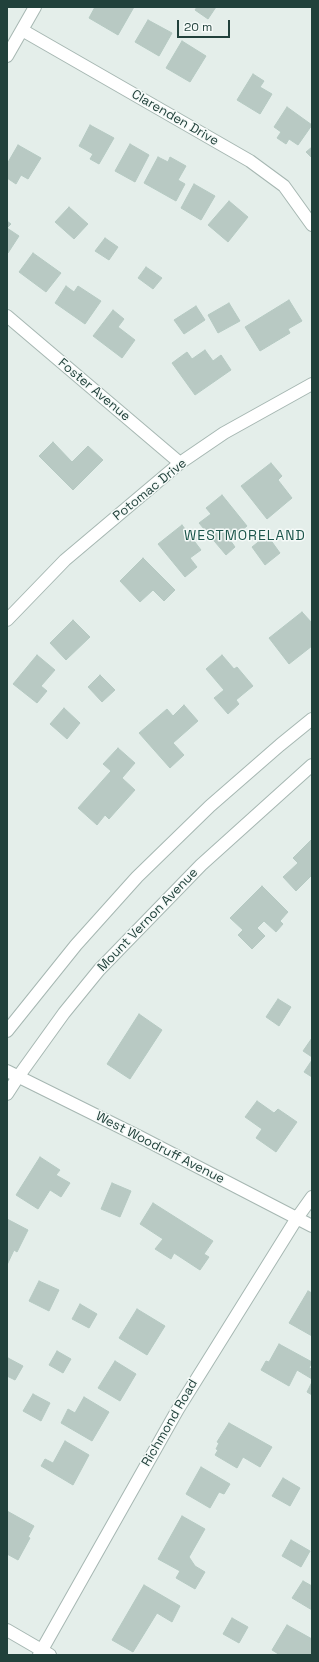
<!DOCTYPE html>
<style>
body{margin:0}
#map{position:relative;width:319px;height:1662px;overflow:hidden;background:#e4eeea;font-family:"Space Grotesk",sans-serif}
canvas{display:block}
.frame{position:absolute;inset:0;border:8px solid #21413b;pointer-events:none}
.scale{position:absolute;left:177px;top:20px;width:53px;height:18px;box-sizing:border-box;border:2px solid #21413b;border-top:0;padding-left:5px;font-size:12px;line-height:14px;white-space:nowrap;color:#21413b;-webkit-text-stroke:3px #f5faf8;paint-order:stroke}
</style>
<div id="map">
<canvas width="319" height="1662"></canvas>
<div class="frame"></div>
<div class="scale">20 m</div>
</div>
<script>
const context = document.querySelector('canvas').getContext('2d');
context.lineJoin = 'round';
function fillPath(path, color) {
  context.fillStyle = color;
  context.fill(path, 'evenodd');
}
function shape(rows) {
  const path = new Path2D();
  for (const r of rows) {
    path.moveTo(r[0], r[1]);
    for (let i = 2; i < r.length; i += 2) path.lineTo(r[i], r[i + 1]);
  }
  return path;
}
function stroke(path, color, width, dash) {
  context.strokeStyle = color;
  context.lineWidth = width;
  context.lineCap = dash ? 'butt' : 'round';
  context.setLineDash(dash || []);
  context.stroke(path);
}
function label(font, color, halo, rows, align = 'center') {
  context.font = font + ' "Space Grotesk",sans-serif';
  context.lineWidth = 3;
  context.setLineDash([]);
  context.textBaseline = 'middle';
  context.strokeStyle = halo;
  context.fillStyle = color;
  for (const [text, x, y, turn = 0] of rows) {
    context.save();
    context.translate(x, y);
    context.rotate((+turn || 0) * Math.PI / 180);
    context.textAlign = isNaN(turn) ? turn : align;
    if (halo) context.strokeText(text, 0, 0);
    context.fillText(text, 0, 0);
    context.restore();
  }
}
const building = shape([
 [95,7,134,7,118,35,89,18,95,7],
 [197,7,216,7,208,19,195,10,197,7],
 [148,20,172,33,159,56,135,42,148,20],
 [182,41,206,56,190,82,166,68,182,41],
 [253,74,264,81,260,87,272,94,260,114,237,100,253,74],
 [287,107,312,125,298,145,289,139,286,144,277,138,281,132,274,127,287,107],
 [90,125,114,138,99,164,90,159,93,154,79,146,90,125],
 [130,144,149,155,135,182,115,171,130,144],
 [18,145,41,158,28,179,21,175,16,184,7,178,7,164,18,145],
 [312,147,312,158,306,152,312,147],
 [158,157,168,162,170,157,186,166,178,180,185,184,176,201,144,183,158,157],
 [194,184,215,196,201,220,181,208,194,184],
 [229,201,248,217,228,242,208,225,229,201],
 [69,207,88,224,74,239,55,222,69,207],
 [7,221,11,224,7,228,19,236,8,253,7,252,7,221],
 [105,238,118,247,109,260,95,251,105,238],
 [33,253,61,273,46,292,19,272,33,253],
 [146,267,162,278,153,289,138,278,146,267],
 [66,286,74,292,78,286,101,301,85,324,55,303,66,286],
 [289,300,302,321,288,329,290,333,260,351,245,327,289,300],
 [229,303,240,321,218,333,208,315,229,303],
 [196,306,205,320,184,334,174,320,196,306],
 [113,310,124,319,118,327,135,340,122,358,93,336,113,310],
 [205,350,213,361,221,355,231,370,195,395,172,363,187,352,192,359,205,350],
 [53,442,72,462,88,446,103,460,73,490,39,456,53,442],
 [271,463,282,476,278,480,292,498,267,519,241,486,271,463],
 [222,495,247,526,230,540,235,547,226,555,199,523,211,514,206,508,222,495],
 [182,525,201,550,190,558,197,567,185,577,158,544,182,525],
 [267,535,280,553,265,565,252,547,267,535],
 [143,558,175,590,164,601,153,590,140,602,120,581,143,558],
 [302,612,312,623,312,646,289,664,269,638,302,612],
 [73,620,90,637,66,660,50,643,73,620],
 [37,655,55,670,41,686,47,691,37,703,13,684,37,655],
 [222,655,234,669,237,667,253,686,236,700,239,704,228,714,214,698,224,690,206,669,222,655],
 [100,675,115,690,102,702,88,687,100,675],
 [184,705,198,721,173,743,184,755,170,768,139,733,167,709,173,716,184,705],
 [64,708,80,723,67,739,50,724,64,708],
 [118,748,135,763,122,778,135,790,109,819,105,815,97,825,78,808,111,771,103,764,118,748],
 [312,839,312,875,296,891,283,877,298,863,293,858,312,839],
 [262,886,288,912,280,921,283,924,276,932,264,921,257,928,265,936,252,949,238,935,243,930,230,918,262,886],
 [278,999,291,1007,279,1026,266,1017,278,999],
 [139,1014,162,1030,130,1079,107,1064,139,1014],
 [312,1038,312,1057,303,1051,312,1038],
 [312,1060,312,1077,304,1072,312,1060],
 [257,1101,274,1113,278,1109,297,1122,276,1152,256,1138,262,1129,245,1117,257,1101],
 [40,1157,60,1170,56,1175,70,1183,61,1197,50,1190,38,1209,16,1195,40,1157],
 [112,1183,131,1191,120,1217,101,1209,112,1183],
 [153,1203,213,1241,204,1254,209,1257,200,1270,174,1253,171,1259,155,1249,163,1239,140,1224,153,1203],
 [7,1219,28,1230,17,1252,14,1250,7,1265,7,1219],
 [39,1281,59,1290,49,1311,29,1301,39,1281],
 [308,1291,312,1293,312,1336,289,1323,308,1291],
 [80,1304,97,1314,89,1328,72,1319,80,1304],
 [137,1309,165,1326,147,1355,119,1338,137,1309],
 [279,1344,312,1362,309,1368,312,1369,312,1379,297,1370,289,1386,261,1370,266,1361,269,1362,279,1344],
 [57,1351,71,1359,63,1373,49,1365,57,1351],
 [8,1358,23,1366,15,1380,7,1376,8,1358],
 [115,1361,136,1374,120,1401,98,1388,115,1361],
 [312,1382,312,1395,307,1392,312,1382],
 [33,1394,50,1403,41,1421,23,1411,33,1394],
 [84,1397,109,1412,92,1441,61,1423,68,1409,75,1413,84,1397],
 [229,1423,272,1447,260,1467,243,1457,237,1468,215,1455,218,1450,216,1449,219,1443,217,1442,229,1423],
 [65,1441,89,1455,73,1485,41,1466,45,1459,53,1463,65,1441],
 [201,1467,230,1484,224,1494,219,1492,210,1508,186,1494,201,1467],
 [283,1478,300,1488,290,1506,272,1496,283,1478],
 [7,1511,34,1526,28,1537,30,1538,18,1560,7,1554,7,1511],
 [182,1516,205,1529,189,1557,195,1566,205,1572,195,1589,176,1578,180,1571,158,1559,182,1516],
 [291,1540,310,1551,301,1567,282,1556,291,1540],
 [303,1581,312,1586,312,1610,292,1598,303,1581],
 [144,1585,180,1606,172,1622,157,1613,133,1652,112,1640,144,1585],
 [232,1618,248,1627,239,1643,223,1634,232,1618],
 [287,1625,312,1639,312,1655,280,1655,272,1650,287,1625]
]);
fillPath(building, '#b8c9c3');
stroke(building, '#b5c9c2', 1);
const street = shape([
 [22,30,250,161,284,186,312,225],
 [7,56,35,7],
 [7,316,180,463],
 [7,620,65,560,180,463,224,433,312,384],
 [7,1031,76,945,137,877,210,806,280,745,312,719],
 [7,1071,140,1137,312,1226],
 [7,1094,18,1077,64,1013,99,970,201,865,312,765],
 [7,1630,50,1655],
 [39,1655,178,1409,297,1218,312,1197]
]);
stroke(street, '#a6b7b2', 14);
stroke(street, '#fff', 12);
label('13px', '#21413b', '#f5faf8', [
 ["Clarenden Drive",175,118,30],
 ["Foster Avenue",94,390,40],
 ["Potomac Drive",150,490,-39],
 ["Mount Vernon Avenue",148,920,-46],
 ["West Woodruff Avenue",160,1148,27],
 ["Richmond Road",170,1423,-60]
]);
context.letterSpacing = '1px';
label('14px', '#1b554b', '#f5faf8', [
 ["WESTMORELAND",245,536]
]);
context.letterSpacing = '0px';
</script>
